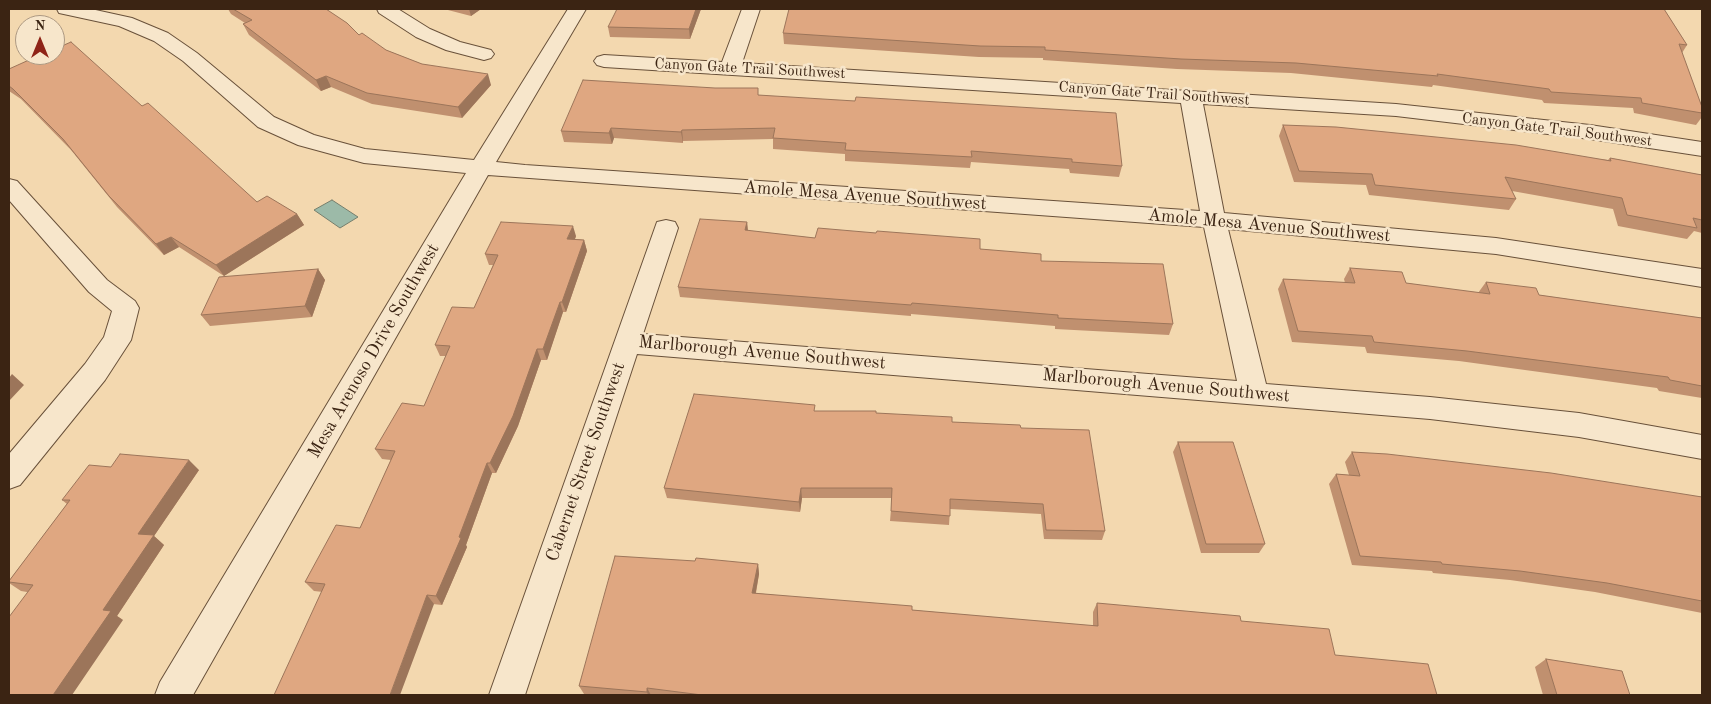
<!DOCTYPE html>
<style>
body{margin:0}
#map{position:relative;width:1711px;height:704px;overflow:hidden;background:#f3d8af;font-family:"Old Standard TT",serif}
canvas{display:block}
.frame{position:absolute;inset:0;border:10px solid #3b2413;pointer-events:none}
.north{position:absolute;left:15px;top:15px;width:50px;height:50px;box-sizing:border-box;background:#f7e6cb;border:1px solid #ac9881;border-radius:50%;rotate:0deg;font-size:14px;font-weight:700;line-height:20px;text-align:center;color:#3b2413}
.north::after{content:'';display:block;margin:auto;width:18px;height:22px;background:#8f2418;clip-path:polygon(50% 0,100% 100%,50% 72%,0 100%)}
</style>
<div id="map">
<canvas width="1711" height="704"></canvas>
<div class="frame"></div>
<div class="north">N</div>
</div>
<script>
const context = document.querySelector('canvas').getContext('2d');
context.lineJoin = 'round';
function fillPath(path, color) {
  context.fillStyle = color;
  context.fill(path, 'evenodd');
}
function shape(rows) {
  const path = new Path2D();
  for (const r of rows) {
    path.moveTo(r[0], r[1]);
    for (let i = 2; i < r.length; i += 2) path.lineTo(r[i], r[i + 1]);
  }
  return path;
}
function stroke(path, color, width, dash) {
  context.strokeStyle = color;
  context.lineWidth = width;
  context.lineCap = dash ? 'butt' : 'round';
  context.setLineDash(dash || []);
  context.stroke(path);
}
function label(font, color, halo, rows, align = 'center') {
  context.font = font + ' "Old Standard TT",serif';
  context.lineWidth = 5;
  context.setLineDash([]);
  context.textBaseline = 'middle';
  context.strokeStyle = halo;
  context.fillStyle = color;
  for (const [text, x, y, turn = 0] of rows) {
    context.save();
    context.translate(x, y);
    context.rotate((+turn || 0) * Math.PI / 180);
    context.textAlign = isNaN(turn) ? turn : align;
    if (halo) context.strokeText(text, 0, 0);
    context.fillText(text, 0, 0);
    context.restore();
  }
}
const water = shape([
 [332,200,358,217,340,228,314,210,332,200]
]);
fillPath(water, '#9cbaa8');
stroke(water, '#757e6c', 1);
const minor = shape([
 [57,9,91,9,132,18,168,33,197,53,274,117,314,135,365,149,474,160,568,9,586,9,496,162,525,165,1200,211,1181,103,604,67,597,65,594,61,597,57,604,55,722,62,742,9,760,9,742,63,1396,104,1590,125,1702,142,1702,156,1590,139,1396,116,1203,104,1224,213,1496,238,1702,269,1702,287,1496,254,1228,229,1266,384,1430,397,1579,413,1702,435,1702,459,1579,437,1430,419,637,354,525,695,489,695,657,222,666,220,675,222,678,228,643,334,1237,381,1204,227,488,175,193,695,155,695,160,682,466,173,364,163,298,145,258,127,183,61,154,41,119,26,59,13,57,9],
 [377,9,398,9,430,29,460,42,491,50,494,54,491,58,484,60,446,50,416,37,379,13,377,9],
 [9,179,17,181,107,280,135,301,139,308,131,340,105,380,20,485,9,489,9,454,85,364,104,337,112,311,89,292,9,200,9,179]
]);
stroke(minor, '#69513a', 2);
fillPath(minor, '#f7e6cb');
fillPath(shape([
 [228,9,326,9,359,35,386,50,422,64,491,85,462,118,372,104,331,87,321,91,249,35,243,24,245,23,231,14],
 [444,9,481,9,471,16],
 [701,9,690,39,610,37,608,27],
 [1664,9,1687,45,1682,53,1702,107,1702,117,1696,125,1634,113,1633,108,1544,103,1542,100,1433,85,1432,87,1291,73,1177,69,1043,60,1043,58,979,57,784,44,783,33],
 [9,69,142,106,257,202,297,214,304,225,224,276,179,247,164,255,117,207,71,150,21,99,9,91],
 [759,95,1122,166,1119,177,1070,173,1069,169,971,162,970,168,845,161,845,154,773,149,773,139,683,141,683,143,614,138,612,144,564,142,561,131],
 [1283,125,1608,160,1610,158,1702,175,1702,233,1694,231,1687,239,1618,226,1613,209,1512,191,1516,199,1509,210,1369,195,1366,185,1294,182,1279,136],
 [747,222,748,231,815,238,980,249,1041,261,1173,324,1169,335,1055,329,1055,326,911,314,911,316,680,297,678,287],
 [576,236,575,239,584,240,587,251,566,312,563,312,547,360,541,360,518,426,496,473,492,473,466,545,467,547,442,605,314,591,305,582,360,528,391,460,382,459,375,449,424,406,446,356,440,356,435,345,474,308,493,265,489,265,485,254],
 [1350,268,1406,283,1478,293,1486,282,1539,295,1702,318,1702,398,1659,391,1657,388,1459,361,1367,353,1365,347,1292,342,1278,289,1283,279,1345,283,1344,279],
 [318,269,325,280,312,317,210,326,201,315],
 [815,411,876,413,952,422,1021,428,1105,531,1102,540,1044,539,1041,514,950,509,949,525,890,521,892,498,802,498,800,512,667,498,664,488],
 [1178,442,1265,544,1259,553,1201,553,1173,452],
 [1352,452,1702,497,1702,613,1595,592,1510,580,1433,573,1432,571,1352,565,1329,484,1336,474,1349,475,1345,462],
 [111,467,199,470,154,536,164,545,117,616,123,620,27,592,21,591,9,583,9,581,67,504,62,500],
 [758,564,759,574,756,593,912,610,1093,626,1093,612,1097,603,1241,621,1335,655,1437,695,596,695,584,694,579,686],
 [1546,659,1630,695,1543,695,1535,667]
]), '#c0906f');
fillPath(shape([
 [469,9,481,9,471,16],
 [696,9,701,9,690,39,689,29],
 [488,74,491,85,462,118,458,107],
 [326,76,331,87,321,91,316,80],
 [611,128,614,138,612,144,609,133],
 [682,130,683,141,683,143,681,132],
 [297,214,304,225,224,276,216,265],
 [747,222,748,233,745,230],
 [573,226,576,236,571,250,567,239],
 [171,237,179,247,164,255,156,244],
 [584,240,587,251,566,312,562,302],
 [318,269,325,280,312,317,305,306],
 [560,302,563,312,547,360,543,349],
 [537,349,541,360,518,426,496,473,490,463],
 [12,374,24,385,9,401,9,378],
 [189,460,199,470,154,536,164,545,117,616,123,620,72,695,53,695,103,610,138,534],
 [487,463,492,473,466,545,467,547,442,605,436,596,459,537],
 [801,488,802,498,800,512,799,502],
 [758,564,759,574,754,602,752,593],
 [427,595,434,604,400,695,390,695],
 [647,688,651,695,648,695,647,692]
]), '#9c755a');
const building = shape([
 [233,9,326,9,347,23,359,35,362,33,386,50,422,64,488,74,458,107,367,93,326,76,316,80,243,24,252,20,233,9],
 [617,9,696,9,689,29,608,27,617,9],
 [789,9,1664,9,1687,45,1679,44,1702,107,1702,113,1642,103,1641,98,1551,92,1549,89,1437,74,1438,76,1296,63,1181,59,1045,50,1045,47,980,46,783,33,789,9],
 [71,42,142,106,148,103,257,202,267,196,297,214,216,265,171,237,156,244,109,196,63,139,13,89,9,86,9,69,40,55,55,55,55,49,71,42],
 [583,80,715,88,758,88,758,95,855,101,856,97,1116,113,1122,166,1072,162,1072,159,971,151,972,157,845,150,846,143,773,138,775,128,682,130,681,132,611,128,609,133,561,131,583,80],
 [1283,125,1336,127,1516,145,1611,161,1610,158,1702,175,1702,220,1693,218,1697,228,1627,215,1622,198,1505,177,1516,199,1375,185,1372,174,1299,171,1283,125],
 [700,219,747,222,745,230,815,238,818,228,876,233,877,231,980,239,980,249,1041,254,1041,261,1163,264,1173,324,1058,318,1058,315,912,303,911,305,678,287,700,219],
 [501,222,573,226,567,239,584,240,562,302,560,302,543,349,537,349,513,416,490,463,487,463,459,537,461,538,436,596,427,595,390,695,274,695,325,584,305,582,336,525,360,528,395,451,375,449,402,403,424,406,450,346,435,345,452,307,474,308,498,255,485,254,501,222],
 [1350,268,1402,272,1406,283,1490,294,1486,282,1536,288,1539,295,1702,318,1702,386,1670,380,1668,377,1467,351,1374,342,1372,336,1298,331,1283,279,1355,283,1350,268],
 [318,269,305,306,201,315,219,277,318,269],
 [694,394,815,405,814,411,876,411,876,413,952,417,952,422,1020,425,1021,428,1089,430,1105,531,1046,530,1043,504,950,499,950,516,891,511,892,488,801,488,799,502,664,488,694,394],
 [1178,442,1233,442,1265,544,1206,544,1178,442],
 [1352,452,1387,454,1551,473,1702,497,1702,601,1607,583,1520,571,1442,564,1441,562,1360,556,1336,474,1360,476,1352,452],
 [120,454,189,460,138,534,154,535,103,610,111,611,53,695,9,695,9,617,33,585,9,582,9,581,70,500,62,500,89,465,111,467,120,454],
 [615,556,695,561,696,558,758,564,752,593,912,606,912,610,1098,626,1097,603,1240,616,1241,621,1329,629,1335,655,1428,664,1437,695,702,695,647,688,647,692,579,686,615,556],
 [1546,659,1622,671,1630,695,1557,695,1546,659]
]);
fillPath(building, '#dfa781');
stroke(building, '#9c755a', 1);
label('15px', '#3b2413', '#f7e6cb', [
 ["Canyon Gate Trail Southwest",750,69,3],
 ["Canyon Gate Trail Southwest",1154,94,4],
 ["Canyon Gate Trail Southwest",1557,130,7]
]);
label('18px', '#3b2413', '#f7e6cb', [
 ["Amole Mesa Avenue Southwest",865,196,4],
 ["Amole Mesa Avenue Southwest",1269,226,5],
 ["Mesa Arenoso Drive Southwest",374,351,-60],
 ["Marlborough Avenue Southwest",762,353,5],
 ["Marlborough Avenue Southwest",1166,386,5],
 ["Cabernet Street Southwest",586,462,-71]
]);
</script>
